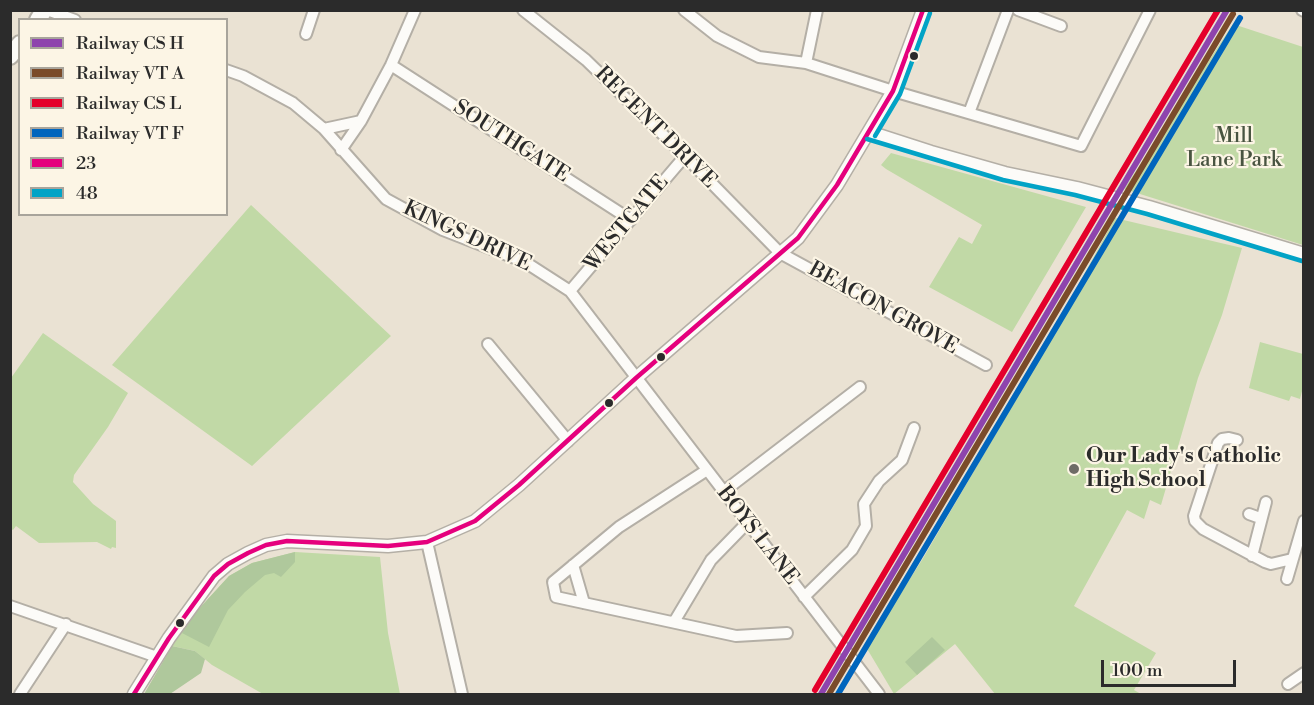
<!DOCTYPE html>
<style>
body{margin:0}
#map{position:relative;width:1314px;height:705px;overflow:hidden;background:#eae2d3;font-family:"Libre Bodoni",serif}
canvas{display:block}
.frame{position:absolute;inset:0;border:12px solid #2b2b2b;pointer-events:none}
.legend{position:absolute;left:18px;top:18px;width:210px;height:198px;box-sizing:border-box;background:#fcf5e5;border:2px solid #a8a49b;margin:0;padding:8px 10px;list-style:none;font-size:18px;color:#2b2b2b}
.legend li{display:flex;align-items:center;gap:12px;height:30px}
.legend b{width:30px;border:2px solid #a8a49b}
.scale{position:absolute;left:1101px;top:660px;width:135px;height:27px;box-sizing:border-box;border:3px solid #2b2b2b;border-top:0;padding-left:8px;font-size:18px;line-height:21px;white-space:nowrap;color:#2b2b2b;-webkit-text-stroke:4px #fcf5e5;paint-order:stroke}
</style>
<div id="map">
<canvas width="1314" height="705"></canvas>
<div class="frame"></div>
<ul class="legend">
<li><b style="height:8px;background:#8e44ad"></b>Railway CS H</li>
<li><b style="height:8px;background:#7a4b2a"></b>Railway VT A</li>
<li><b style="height:8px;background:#e4002b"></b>Railway CS L</li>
<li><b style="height:8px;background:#0065bd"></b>Railway VT F</li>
<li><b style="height:8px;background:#e5007d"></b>23</li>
<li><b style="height:8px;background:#02a3c6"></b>48</li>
</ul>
<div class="scale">100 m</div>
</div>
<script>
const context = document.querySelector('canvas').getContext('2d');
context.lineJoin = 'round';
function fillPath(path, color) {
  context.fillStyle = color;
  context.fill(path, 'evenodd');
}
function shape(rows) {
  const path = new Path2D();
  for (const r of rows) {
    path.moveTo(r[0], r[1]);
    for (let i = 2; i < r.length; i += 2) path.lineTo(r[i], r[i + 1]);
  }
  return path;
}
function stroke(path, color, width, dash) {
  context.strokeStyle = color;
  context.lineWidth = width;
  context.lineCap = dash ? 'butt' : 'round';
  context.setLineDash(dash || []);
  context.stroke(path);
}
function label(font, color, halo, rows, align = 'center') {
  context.font = font + ' "Libre Bodoni",serif';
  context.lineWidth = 4.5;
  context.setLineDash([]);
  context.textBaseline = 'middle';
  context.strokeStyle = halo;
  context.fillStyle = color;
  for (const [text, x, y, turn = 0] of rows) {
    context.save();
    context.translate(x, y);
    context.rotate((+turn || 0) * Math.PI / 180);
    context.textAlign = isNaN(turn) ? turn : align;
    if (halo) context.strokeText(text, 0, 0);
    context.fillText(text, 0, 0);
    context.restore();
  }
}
fillPath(shape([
 [1233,24,1303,47,1303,245,1124,189],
 [891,153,1086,207,1012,332,929,287,959,237,972,244,982,225,886,169,881,165],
 [251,205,391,336,252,466,112,365],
 [1115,218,1242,248,1222,315,1198,378,1161,505,1150,500,1144,519,1127,510,1074,606,1156,653,1134,690,1141,694,995,694,955,644,894,694,866,647,922,560,1012,406],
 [43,333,128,393,108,427,74,475,73,482,93,504,116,521,116,548,112,547,111,549,97,542,39,543,16,526,13,530,11,529,11,378],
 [1260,342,1303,354,1303,387,1300,399,1291,396,1289,401,1249,388],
 [295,552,380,557,388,633,400,694,263,694,212,665,195,651,172,646,196,612,229,576,252,563]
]), '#c1d9a6');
fillPath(shape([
 [295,552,295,562,281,577,274,573,265,575,245,592,228,610,209,647,182,633,196,612,229,576,252,563],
 [932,637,945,650,917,675,905,662],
 [172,646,195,651,205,659,201,673,170,694,144,694]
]), '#afc89c');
const minor = shape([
 [47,10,75,20],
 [523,10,586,60,685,156,780,253,986,365],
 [684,10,717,36,759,57,806,63,893,91,1081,146,1150,10],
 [1018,10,1061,26],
 [1302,10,1304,11],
 [306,34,314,10],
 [806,63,817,10],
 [391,65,631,220],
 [226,70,243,76,293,103,324,129,386,199,443,230,525,262,570,291,879,694],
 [969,113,1008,10],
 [324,129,361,121],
 [341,150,361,121,391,65,415,10],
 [570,291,685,156],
 [488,344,568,441],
 [1237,440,1229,438,1222,439,1218,443,1194,516,1195,521,1203,529,1265,562,1271,564,1292,559],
 [707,470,619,527,553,582,556,597,736,636,787,633],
 [723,492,860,387],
 [1249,514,1260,518],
 [427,542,462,694],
 [1252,556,1266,502],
 [573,565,584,603],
 [1287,579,1304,521],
 [804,597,852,550,866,526,864,504,879,481,902,460,914,428],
 [10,606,157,657],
 [674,622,711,560,747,523],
 [1288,684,1304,673],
 [20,694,66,624]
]);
const tertiary = shape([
 [869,132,931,152,1005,173,1077,188,1149,207,1304,254],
 [134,694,169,638,214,576,228,564,248,553,266,545,287,541,388,546,427,542,475,521,519,485,636,378,798,238,837,185,893,91,923,10]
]);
const trunk = shape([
 [38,20,44,10],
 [10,56,20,44]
]);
stroke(minor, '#b4afa6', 14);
stroke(tertiary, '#b4afa6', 15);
stroke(trunk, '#b4afa6', 20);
stroke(minor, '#fcfbf8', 10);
stroke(tertiary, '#fcfbf8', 12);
stroke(trunk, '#fcfbf8', 16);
stroke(shape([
 [134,694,169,638,214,576,228,564,248,553,266,545,287,541,388,546,427,542,475,521,519,485,636,378,798,238,837,185,893,91,923,10]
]), '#e5007d', 4.5);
stroke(shape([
 [875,136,900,94,930,13],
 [867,139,1003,180,1075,195,1147,214,1302,261]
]), '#02a3c6', 4.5);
stroke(shape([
 [821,694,1227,10]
]), '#8e44ad', 6);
stroke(shape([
 [829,694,1233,14]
]), '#7a4b2a', 6);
stroke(shape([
 [815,690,1218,10]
]), '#e4002b', 6);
stroke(shape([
 [838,694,1240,18]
]), '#0065bd', 6);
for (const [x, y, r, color] of [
 [914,56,5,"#2b2b2b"],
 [661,357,5,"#2b2b2b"],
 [609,403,5,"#2b2b2b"],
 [1074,469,6,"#6e6b66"],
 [180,623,5,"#2b2b2b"]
]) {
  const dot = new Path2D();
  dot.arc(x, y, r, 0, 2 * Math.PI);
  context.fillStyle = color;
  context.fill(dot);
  stroke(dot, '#fcf5e5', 2);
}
label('21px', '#2b2b2b', '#fcf5e5', [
 ["REGENT DRIVE",655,128,45],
 ["SOUTHGATE",511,142,33],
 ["WESTGATE",627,224,-50],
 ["KINGS DRIVE",467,237,25],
 ["BEACON GROVE",883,309,29],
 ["BOYS LANE",757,536,52]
]);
label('21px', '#485440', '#fcf5e5', [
 ["Mill",1234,137],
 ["Lane Park",1234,161]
]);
label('bold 21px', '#2b2b2b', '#fcf5e5', [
 ["Our Lady's Catholic",1086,457],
 ["High School",1086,481]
], 'left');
</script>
